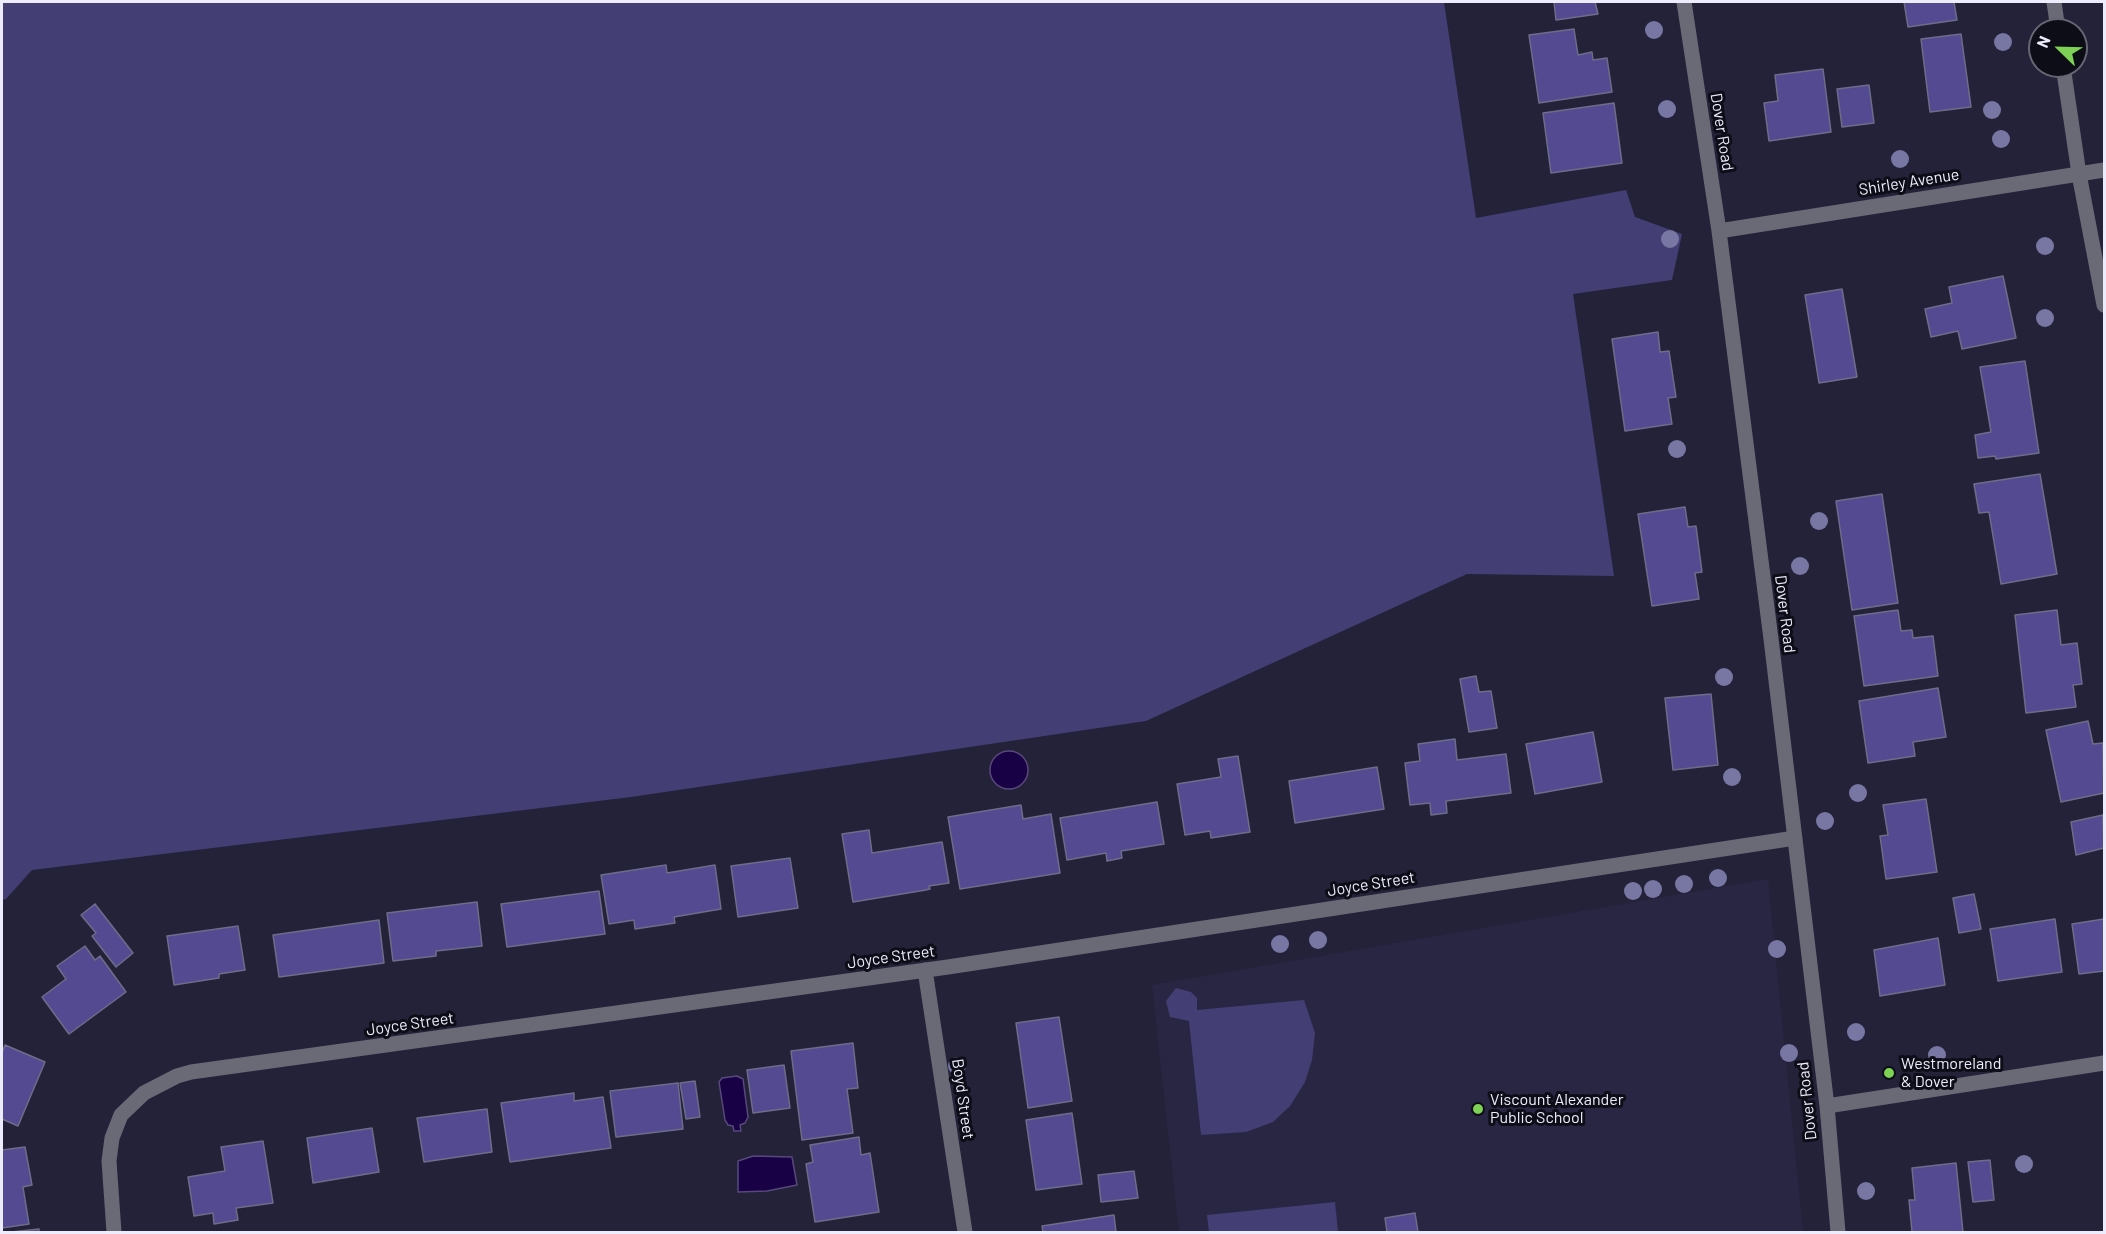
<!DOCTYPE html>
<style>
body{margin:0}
#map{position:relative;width:2106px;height:1234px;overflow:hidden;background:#232239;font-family:Barlow,sans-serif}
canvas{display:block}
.frame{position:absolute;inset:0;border:3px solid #ececfc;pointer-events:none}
.north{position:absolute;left:2028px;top:18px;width:60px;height:60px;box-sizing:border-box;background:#0d0d17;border:2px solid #666673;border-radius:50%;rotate:293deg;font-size:16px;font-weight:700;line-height:24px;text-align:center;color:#ececfc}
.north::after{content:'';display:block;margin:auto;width:21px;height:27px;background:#7dd154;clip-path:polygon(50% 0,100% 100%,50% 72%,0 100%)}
</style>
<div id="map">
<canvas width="2106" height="1234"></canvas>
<div class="frame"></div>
<div class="north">N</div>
</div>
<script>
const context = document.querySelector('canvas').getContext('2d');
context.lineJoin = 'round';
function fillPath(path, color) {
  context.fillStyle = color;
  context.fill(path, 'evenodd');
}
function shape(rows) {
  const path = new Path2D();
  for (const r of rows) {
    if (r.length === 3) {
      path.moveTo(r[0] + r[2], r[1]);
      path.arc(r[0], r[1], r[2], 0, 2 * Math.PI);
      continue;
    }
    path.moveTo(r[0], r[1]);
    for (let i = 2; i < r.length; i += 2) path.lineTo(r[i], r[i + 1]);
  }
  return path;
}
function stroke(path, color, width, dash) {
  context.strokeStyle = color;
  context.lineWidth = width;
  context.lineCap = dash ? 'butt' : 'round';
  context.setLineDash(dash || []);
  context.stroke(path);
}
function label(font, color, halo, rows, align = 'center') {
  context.font = font + ' Barlow,sans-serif';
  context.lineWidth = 6;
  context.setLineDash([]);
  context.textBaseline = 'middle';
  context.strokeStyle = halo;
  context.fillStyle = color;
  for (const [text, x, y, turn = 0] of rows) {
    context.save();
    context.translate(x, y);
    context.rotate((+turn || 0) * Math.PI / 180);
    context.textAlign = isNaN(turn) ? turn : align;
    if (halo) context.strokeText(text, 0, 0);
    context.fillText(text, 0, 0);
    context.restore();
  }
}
fillPath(shape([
 [1768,879,1803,1232,1179,1232,1152,985]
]), '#292644');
fillPath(shape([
 [2,2,1444,2,1476,218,1626,190,1635,217,1682,234,1672,280,1573,294,1614,576,1467,574,1146,721,631,797,32,870,6,899,2,900],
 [1176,988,1191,992,1197,998,1197,1010,1304,1000,1315,1033,1312,1060,1305,1082,1290,1106,1273,1122,1246,1132,1201,1135,1189,1021,1170,1017,1166,1001],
 [1335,1202,1338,1232,1209,1232,1207,1215]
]), '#433e73');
const water = shape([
 [1009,770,19],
 [737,1076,743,1079,748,1117,745,1123,740,1125,741,1131,734,1131,733,1126,728,1125,725,1120,719,1082,722,1078,737,1076],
 [753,1156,792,1157,797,1185,767,1191,738,1192,738,1161,753,1156]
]);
fillPath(water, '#180245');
stroke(water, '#58487c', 1.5);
const building = shape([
 [1554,2,1595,2,1598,14,1556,20,1554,2],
 [1904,2,1954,2,1957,20,1908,27,1904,2],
 [1574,29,1578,55,1592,52,1593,60,1607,58,1612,92,1539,103,1529,35,1574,29],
 [1961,34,1971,107,1930,112,1921,39,1961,34],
 [1823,69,1831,132,1769,141,1764,103,1778,101,1775,75,1823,69],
 [1869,85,1874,123,1842,127,1837,89,1869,85],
 [1614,103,1622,163,1551,173,1543,113,1614,103],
 [2003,276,2016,338,1962,349,1958,331,1931,337,1925,309,1952,303,1949,287,2003,276],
 [1842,289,1857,377,1819,383,1805,295,1842,289],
 [1658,332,1660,352,1669,351,1676,397,1668,398,1672,424,1625,431,1612,339,1658,332],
 [2025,361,2039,453,1996,459,1995,456,1978,458,1975,435,1991,432,1980,367,2025,361],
 [2040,474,2057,574,2001,584,1989,512,1979,513,1974,484,2040,474],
 [1882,494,1898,603,1852,610,1836,501,1882,494],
 [1685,507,1688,527,1696,526,1702,572,1695,573,1699,599,1652,606,1638,514,1685,507],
 [1898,610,1901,631,1912,630,1913,638,1933,636,1938,676,1864,686,1854,616,1898,610],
 [2057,610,2061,645,2077,643,2082,684,2073,685,2076,707,2026,713,2015,615,2057,610],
 [1476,676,1479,692,1491,691,1497,728,1469,732,1460,679,1476,676],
 [1938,688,1946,737,1913,742,1915,756,1868,763,1859,701,1938,688],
 [1711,694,1718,765,1673,770,1665,698,1711,694],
 [2088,721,2093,744,2103,743,2104,793,2061,802,2046,730,2088,721],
 [1593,732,1602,782,1535,794,1526,744,1593,732],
 [1455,739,1457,760,1506,754,1511,793,1446,801,1447,813,1431,815,1430,803,1410,805,1405,763,1420,761,1418,744,1455,739],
 [1238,756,1250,832,1211,838,1210,831,1185,835,1177,784,1221,777,1218,759,1238,756],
 [1377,767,1384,809,1295,823,1289,781,1377,767],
 [1926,799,1937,872,1886,879,1880,836,1888,835,1883,805,1926,799],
 [1157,802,1164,844,1121,851,1122,858,1107,861,1106,853,1067,860,1060,818,1157,802],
 [1021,805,1023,819,1051,814,1060,873,960,889,948,817,1021,805],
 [2103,815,2104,848,2076,855,2071,822,2103,815],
 [869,830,872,853,942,842,949,883,929,886,930,889,926,890,853,902,842,834,869,830],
 [790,858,798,908,738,917,731,866,790,858],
 [666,865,667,873,715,865,721,909,674,917,675,923,635,929,634,920,609,924,601,875,666,865],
 [599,891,605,934,507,947,501,904,599,891],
 [1974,894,1981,929,1959,933,1953,898,1974,894],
 [477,902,482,946,436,951,436,956,393,961,387,913,477,902],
 [95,904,133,953,116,967,92,936,96,933,81,915,95,904],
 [2055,919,2062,972,1998,981,1990,929,2055,919],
 [2104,919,2104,971,2079,974,2072,924,2104,919],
 [379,920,384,963,279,977,273,935,379,920],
 [238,926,245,970,219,974,219,978,174,985,167,936,238,926],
 [1938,938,1945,985,1880,996,1874,950,1938,938],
 [85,946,95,960,100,956,126,992,69,1034,42,997,66,979,57,966,85,946],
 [1059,1017,1072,1101,1028,1108,1016,1023,1059,1017],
 [853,1043,858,1088,847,1089,853,1133,802,1140,791,1051,853,1043],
 [5,1045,45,1062,18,1126,2,1119,2,1053,5,1045],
 [784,1065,790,1108,753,1113,747,1070,784,1065],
 [695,1081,700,1117,686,1119,680,1083,695,1081],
 [678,1083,683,1129,616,1137,610,1091,678,1083],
 [574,1093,574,1101,603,1097,611,1148,510,1162,501,1103,574,1093],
 [487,1109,492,1152,424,1162,417,1118,487,1109],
 [1072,1113,1082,1184,1036,1190,1026,1120,1072,1113],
 [372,1128,379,1172,313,1183,307,1138,372,1128],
 [859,1137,861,1155,870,1153,879,1212,815,1222,806,1164,813,1162,810,1145,859,1137],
 [263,1141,273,1203,236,1208,238,1220,214,1224,213,1213,194,1216,188,1177,225,1171,221,1147,263,1141],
 [25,1147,32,1185,23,1187,29,1224,2,1228,2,1150,25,1147],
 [1990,1160,1994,1200,1973,1202,1968,1162,1990,1160],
 [1956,1163,1963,1232,1912,1232,1909,1200,1915,1200,1912,1168,1956,1163],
 [1134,1171,1138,1198,1101,1202,1098,1175,1134,1171],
 [1415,1213,1418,1232,1387,1232,1385,1218,1415,1213],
 [1114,1215,1116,1232,1043,1232,1042,1226,1114,1215],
 [39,1229,39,1232,11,1232,39,1229]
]);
fillPath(building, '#534a91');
stroke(building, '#6e6d89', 1.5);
stroke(shape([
 [1684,2,1719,231,1771,639,1827,1106,1838,1232],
 [2054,2,2058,30],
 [2063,66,2079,174,2104,305],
 [1719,231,2104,170],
 [925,970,965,1232],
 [1827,1106,2104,1063],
 [114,1232,109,1161,112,1138,121,1115,144,1093,177,1076,191,1072,948,967,1795,838]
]), '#6a6976', 15);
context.fillStyle = '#7876a2';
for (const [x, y] of [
 [1654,30],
 [2003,42],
 [1667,109],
 [1992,110],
 [2001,139],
 [1900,159],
 [1670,239],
 [2045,246],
 [2045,318],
 [1677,449],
 [1819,521],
 [1800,566],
 [1724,677],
 [1732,777],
 [1858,793],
 [1825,821],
 [1718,878],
 [1684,884],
 [1653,889],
 [1633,891],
 [1318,940],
 [1280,944],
 [1777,949],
 [1856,1032],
 [1789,1053],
 [1937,1055],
 [957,1066],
 [2024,1164],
 [1866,1191]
]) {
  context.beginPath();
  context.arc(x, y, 9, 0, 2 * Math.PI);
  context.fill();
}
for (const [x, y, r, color] of [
 [1889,1073,6,"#7dd154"],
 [1478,1109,6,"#7dd154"]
]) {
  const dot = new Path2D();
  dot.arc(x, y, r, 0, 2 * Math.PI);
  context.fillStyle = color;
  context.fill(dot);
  stroke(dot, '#0d0d17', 2);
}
label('16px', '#ececfc', '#0d0d17', [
 ["Dover Road",1722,132,81],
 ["Shirley Avenue",1909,182,-9],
 ["Dover Road",1785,614,83],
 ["Joyce Street",1371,884,-9],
 ["Joyce Street",891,957,-8],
 ["Joyce Street",410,1024,-8],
 ["Boyd Street",963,1099,82],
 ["Dover Road",1807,1101,-96]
]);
label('16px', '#ececfc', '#0d0d17', [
 ["Westmoreland",1901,1064],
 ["& Dover",1901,1082],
 ["Viscount Alexander",1490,1100],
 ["Public School",1490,1118]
], 'left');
</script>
